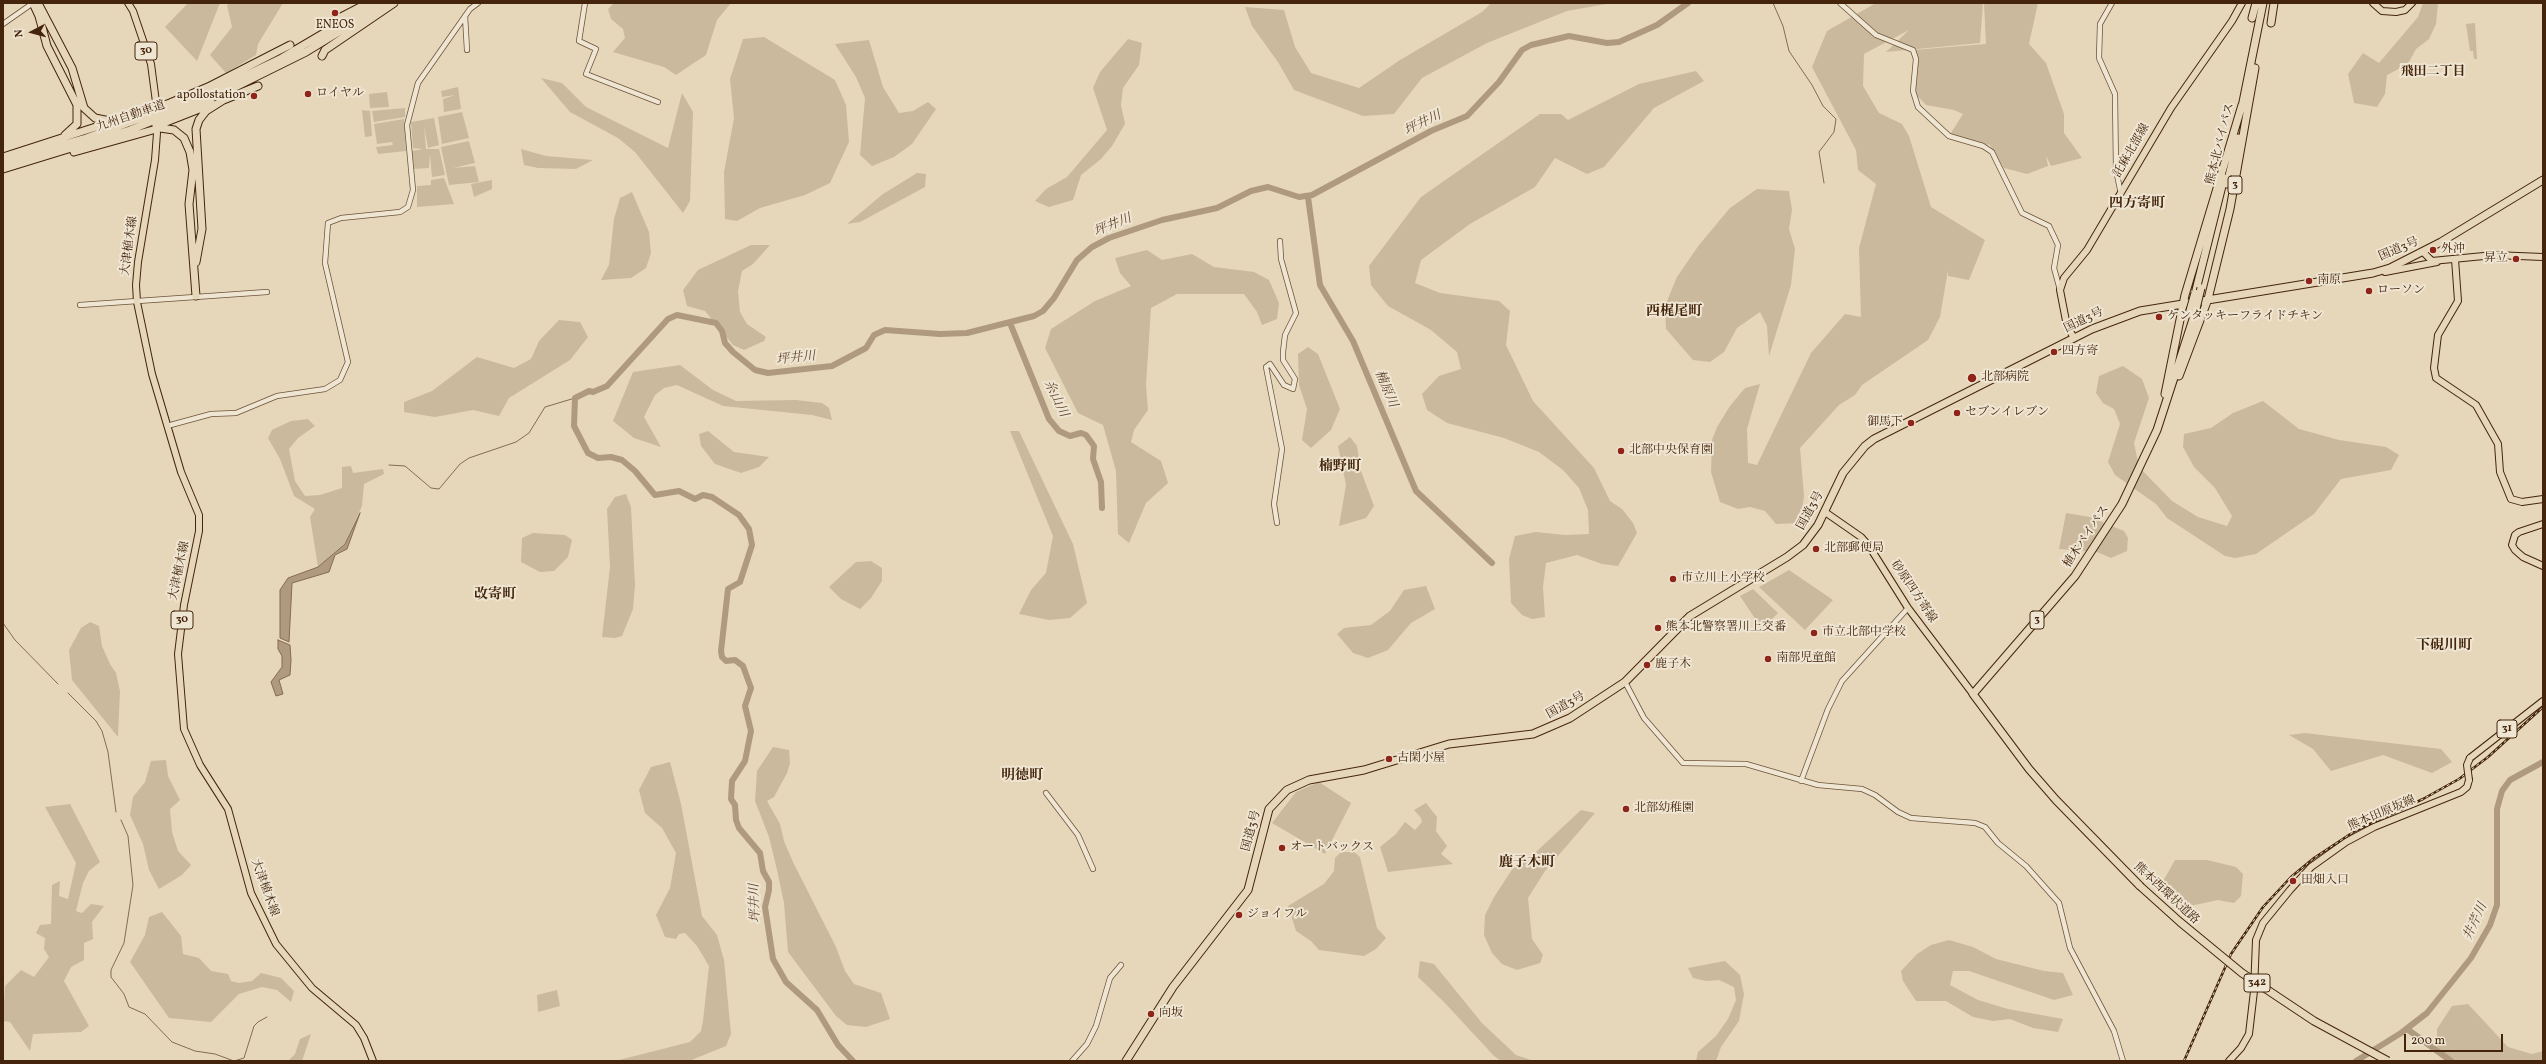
<!DOCTYPE html>
<meta charset="utf-8">
<style>
body{margin:0}
#map{position:relative;width:2546px;height:1064px;overflow:hidden;background:#e6d7bb;font-family:Vollkorn,serif}
canvas{display:block}
.frame{position:absolute;inset:0;border:4px solid #44250b;pointer-events:none}
.north{position:absolute;left:12px;top:12px;width:40px;height:40px;-webkit-text-stroke:3px #efe5d3;paint-order:stroke;rotate:264deg;font-size:11px;font-weight:700;line-height:16px;text-align:center;color:#44250b}
.north::after{content:'';display:block;margin:auto;width:14px;height:18px;background:#44250b;clip-path:polygon(50% 0,100% 100%,50% 72%,0 100%)}
.scale{position:absolute;left:2404px;top:1034px;width:99px;height:18px;box-sizing:border-box;border:2px solid #44250b;border-top:0;padding-left:5px;font-size:12px;line-height:14px;white-space:nowrap;color:#44250b;-webkit-text-stroke:3px #efe5d3;paint-order:stroke}
</style>
<div id="map">
<canvas width="2546" height="1064"></canvas>
<div class="frame"></div>
<div class="north">N</div>
<div class="scale">200 m</div>
</div>
<script>
const context = document.querySelector('canvas').getContext('2d');
context.lineJoin = 'round';
function fillPath(path, color) {
  context.fillStyle = color;
  context.fill(path, 'evenodd');
}
function shape(rows) {
  const path = new Path2D();
  for (const r of rows) {
    path.moveTo(r[0], r[1]);
    for (let i = 2; i < r.length; i += 2) path.lineTo(r[i], r[i + 1]);
  }
  return path;
}
function stroke(path, color, width, dash) {
  context.strokeStyle = color;
  context.lineWidth = width;
  context.lineCap = dash ? 'butt' : 'round';
  context.setLineDash(dash || []);
  context.stroke(path);
}
function label(font, color, halo, rows, align = 'center') {
  context.font = font + ' Vollkorn,"Noto Serif JP",serif';
  context.lineWidth = 4;
  context.setLineDash([]);
  context.textBaseline = 'middle';
  context.strokeStyle = halo;
  context.fillStyle = color;
  for (const [text, x, y, turn = 0] of rows) {
    context.save();
    context.translate(x, y);
    context.rotate((+turn || 0) * Math.PI / 180);
    context.textAlign = isNaN(turn) ? turn : align;
    if (halo) context.strokeText(text, 0, 0);
    context.fillText(text, 0, 0);
    context.restore();
  }
}
fillPath(shape([
 [188,3,220,3,197,61,165,27],
 [231,3,283,3,258,44,256,55,226,73,210,55,232,27,227,5],
 [614,3,731,3,717,20,706,55,676,75,664,67,613,52,625,38,623,29,611,19,608,9],
 [1491,3,1612,3,1567,11,1487,43,1422,78,1394,114,1363,116,1294,90,1278,62,1252,26,1245,7,1284,10,1295,47,1311,73,1359,88,1400,60,1482,12],
 [1876,3,1983,3,1980,43,1886,52,1909,30,1864,54,1863,86,1879,113,1902,124,1909,136,1931,207,1985,240,1969,280,1948,276,1948,270,1940,317,1928,340,1862,385,1855,395,1839,405,1800,448,1804,496,1800,523,1776,524,1765,511,1750,507,1738,509,1720,502,1711,472,1712,440,1717,427,1730,406,1745,388,1760,384,1747,429,1748,463,1757,465,1811,353,1845,314,1861,317,1859,248,1876,184,1858,170,1856,150,1812,67,1827,31],
 [1984,3,2038,3,2029,44,2046,63,2064,114,2064,133,2082,158,2051,166,2046,156,2048,166,2027,174,2004,168,1990,145,1949,136,1963,114,1954,110,1926,105,1913,91,1913,50,1986,44],
 [2423,3,2438,3,2436,24,2429,39,2416,49,2408,64,2387,75,2385,94,2377,107,2354,103,2348,74,2363,53,2379,63,2418,17],
 [2475,23,2477,59,2474,59,2473,51,2470,51,2466,24],
 [764,37,835,80,846,105,849,142,830,183,805,195,760,208,737,221,725,219,724,172,734,118,730,79,743,39],
 [1128,39,1142,43,1139,65,1123,88,1121,105,1125,124,1112,146,1101,159,1081,175,1073,200,1049,207,1035,201,1046,189,1067,177,1107,130,1093,88,1100,72],
 [869,40,883,87,899,113,913,111,928,102,936,109,912,144,894,157,872,166,860,155,865,98,856,77,835,44],
 [1696,71,1704,81,1654,108,1604,167,1587,174,1555,158,1535,187,1470,224,1421,260,1415,283,1440,293,1499,301,1510,311,1506,345,1533,401,1594,468,1610,501,1622,509,1633,523,1637,533,1618,566,1602,564,1577,555,1546,563,1543,587,1545,617,1532,619,1522,615,1511,603,1509,559,1515,536,1536,532,1565,535,1589,534,1588,510,1579,488,1563,470,1539,452,1504,438,1447,423,1427,410,1422,394,1439,376,1461,369,1457,352,1431,330,1388,306,1371,285,1369,266,1421,197,1540,114,1561,114,1568,120,1639,84],
 [541,78,562,83,586,107,668,148,682,93,693,112,690,201,683,213,635,152,618,138,570,112],
 [458,87,461,109,444,112,443,99,455,95,442,97,441,91],
 [387,92,389,107,370,108,369,94],
 [405,108,405,117,374,122,372,111],
 [362,110,370,111,372,136,365,137],
 [462,112,469,138,442,144,438,117],
 [434,118,439,145,428,148,424,126,426,149,439,149,445,175,432,177,430,155,429,168,414,169,412,151,423,149,413,148,411,122],
 [404,119,406,151,378,154,376,147,393,145,392,142,377,144,374,124],
 [469,141,475,163,453,168,475,166,479,182,449,185,441,147],
 [521,149,546,156,593,160,576,169,538,168,524,165],
 [917,173,926,174,925,187,860,222,847,224,883,194],
 [444,178,454,204,417,207,417,186,431,185,431,180],
 [492,180,492,189,474,197,471,184],
 [1757,189,1789,191,1792,210,1789,229,1795,249,1791,285,1769,356,1767,326,1760,312,1737,328,1724,352,1710,362,1693,360,1666,329,1665,306,1677,277,1699,245,1730,208],
 [632,192,649,232,651,253,646,268,631,278,601,280,609,265,614,219,620,198],
 [751,245,770,245,753,264,742,271,738,291,740,312,747,324,766,337,764,341,744,350,733,345,705,311,687,306,683,290,698,270],
 [1147,250,1162,260,1192,254,1214,267,1254,272,1269,280,1279,303,1277,319,1262,325,1257,312,1244,294,1177,294,1151,308,1146,385,1148,410,1134,430,1131,442,1161,461,1168,483,1146,503,1129,543,1118,534,1116,471,1103,425,1078,413,1045,348,1051,329,1095,301,1131,286,1120,273,1115,258],
 [559,320,580,322,588,337,570,360,509,398,499,416,473,410,435,417,404,412,404,402,432,391,477,357,514,368,531,359,539,341],
 [1308,347,1318,354,1340,409,1331,430,1311,448,1302,440,1307,409,1299,385,1298,354],
 [680,365,713,390,736,401,796,400,822,403,829,408,832,420,812,415,723,406,677,385,664,388,655,395,644,417,661,447,634,438,613,421,633,372],
 [2123,366,2142,379,2149,398,2134,443,2139,467,2172,501,2198,517,2227,526,2232,516,2215,488,2194,467,2183,447,2184,434,2211,428,2233,413,2263,401,2299,429,2339,440,2386,447,2399,455,2391,470,2341,479,2314,514,2256,554,2235,558,2225,556,2167,518,2156,504,2115,475,2108,462,2120,424,2114,409,2103,403,2096,393,2099,376],
 [308,419,315,426,298,438,289,449,295,481,305,496,320,495,342,488,342,467,351,466,353,473,383,469,384,474,364,484,362,506,345,543,318,567,310,517,315,509,294,496,280,459,268,438,272,430,291,421],
 [708,431,734,452,769,457,759,467,741,473,715,464,701,446,699,434],
 [1010,431,1019,431,1073,544,1087,603,1070,618,1049,620,1019,614,1031,590,1046,573,1053,536],
 [1350,437,1357,446,1361,471,1374,506,1366,518,1339,526,1346,485,1338,446],
 [626,494,631,507,635,585,633,609,622,636,615,638,602,637,610,567,607,509,615,497],
 [2066,513,2090,517,2124,531,2128,538,2127,551,2111,558,2097,552,2059,549],
 [533,533,565,535,572,540,568,557,554,571,540,572,521,562,522,538],
 [871,561,882,568,882,581,871,598,860,609,841,599,829,587,856,562],
 [1789,570,1833,600,1805,630,1759,587],
 [1426,586,1435,609,1411,623,1388,650,1368,658,1353,653,1337,634,1344,628,1371,625,1390,611,1404,590],
 [1753,589,1778,613,1762,629,1740,596],
 [90,622,99,626,102,646,110,664,116,673,120,691,118,737,72,680,69,650,81,628],
 [2305,733,2441,749,2452,762,2432,773,2383,755,2331,771,2313,749,2289,735],
 [773,747,789,750,790,763,787,773,774,797,767,801,780,824,784,841,793,862,836,947,845,971,854,984,881,993,890,1019,866,1027,847,1025,836,1016,788,952,784,903,777,870,769,837,755,801,757,771],
 [166,760,168,776,180,800,170,809,172,832,178,851,191,865,182,875,159,889,149,870,143,844,130,815,133,797,145,782,151,761],
 [670,762,681,804,702,916,717,935,724,960,731,1034,726,1046,689,1061,615,1061,690,1042,701,1031,703,1021,709,966,697,946,685,933,679,934,676,939,665,937,656,915,670,888,676,853,662,828,645,813,639,790,651,767],
 [1319,782,1351,803,1325,854,1272,823,1296,792],
 [1426,803,1437,817,1436,831,1447,846,1441,854,1453,864,1388,872,1380,847,1396,834,1405,822,1415,830,1422,822,1421,818,1414,810],
 [70,804,100,862,89,871,83,883,76,911,82,913,91,904,104,906,92,922,93,939,84,943,84,960,71,967,64,981,89,1026,81,1032,33,1034,30,1051,10,1022,3,1021,5,986,21,970,34,977,49,957,44,949,45,938,36,933,40,925,51,924,52,885,60,881,59,896,68,899,76,863,45,807],
 [1581,810,1595,813,1545,871,1528,898,1532,939,1543,955,1540,963,1517,970,1502,964,1492,953,1484,935,1485,915,1494,897,1513,868,1537,851],
 [1341,852,1354,852,1360,857,1377,928,1386,938,1376,949,1364,956,1319,950,1311,941,1296,931,1288,906,1324,884,1334,871,1335,858],
 [2175,860,2207,860,2236,867,2243,874,2241,896,2234,903,2218,900,2181,908,2167,896,2162,883],
 [162,912,181,936,183,954,199,958,211,971,228,974,231,981,239,983,252,981,261,973,281,978,294,991,291,1002,277,990,262,987,239,994,211,1022,169,1018,130,962,145,935,149,917],
 [1949,940,1973,947,1996,959,2044,971,2063,973,2073,995,2054,1000,1969,971,1953,971,1950,985,1978,1000,2008,1009,2063,1019,2058,1032,2033,1028,2010,1019,1993,1021,1973,1017,1946,1001,1916,1001,1903,981,1901,971,1917,954,1931,945],
 [1420,961,1434,964,1482,1023,1516,1055,1534,1061,1501,1061,1494,1056,1444,1002,1418,977],
 [1725,961,1740,975,1744,994,1739,1021,1721,1047,1716,1061,1696,1061,1698,1052,1716,1036,1728,1019,1736,1000,1734,987,1719,980,1706,981,1693,978,1688,968],
 [557,990,560,1006,538,1012,537,995],
 [2468,1004,2508,1047,2532,1054,2543,1051,2543,1061,2454,1061,2437,1047,2437,1029,2452,1006],
 [311,1034,302,1061,288,1061,295,1054,300,1039]
]), '#cab99d');
const water = shape([
 [360,513,347,549,335,555,329,572,292,583,289,642,280,638,280,590,288,578,318,567,345,544,360,513],
 [278,640,290,645,291,660,290,675,279,680,283,694,276,696,271,682,282,667,282,656,278,649,278,640]
]);
fillPath(water, '#af9a7f');
stroke(water, '#846b51', 1);
stroke(shape([
 [1773,3,1783,26,1789,51,1812,85,1823,106,1836,119,1834,132,1819,152,1824,183],
 [389,465,405,466,431,488,439,489,460,464,469,458,516,442,529,433,545,407,575,398],
 [3,623,15,640,58,684],
 [68,693,96,721,102,731,108,752,116,812],
 [121,820,128,836,133,885,124,943,111,970,111,977,124,994,129,1007,145,1014,172,1042,195,1051,215,1054,234,1061,244,1058,254,1026,258,1022,267,1017]
]), '#846b51', 1);
stroke(shape([
 [1308,197,1320,285,1353,341,1416,491,1492,563],
 [1010,323,1049,419,1059,431,1070,436,1081,433,1086,435,1094,446,1093,459,1101,482,1102,508],
 [2407,1029,2451,1061],
 [853,1061,838,1045,817,1010,786,982,773,959,765,907,769,890,769,882,763,871,760,853,739,828,736,820,735,805,731,799,732,781,745,761,751,731,745,706,751,688,743,666,735,660,726,661,722,657,721,651,728,589,740,582,752,545,749,529,739,515,712,497,703,495,695,499,679,491,655,495,635,471,622,460,611,457,598,458,588,453,574,426,575,398,589,391,593,392,607,386,668,319,677,315,716,323,722,331,725,343,733,352,755,370,768,373,832,366,866,348,874,335,885,330,940,334,967,333,1034,316,1043,311,1054,298,1077,260,1092,247,1109,238,1162,220,1217,208,1251,191,1268,187,1299,197,1312,195,1431,131,1467,116,1499,82,1522,50,1531,45,1569,36,1607,43,1619,42,1657,25,1688,3],
 [2356,1061,2401,1033,2427,1013,2471,958,2490,925,2497,905,2497,809,2502,791,2510,780,2543,762]
]), '#af9a7f', 6);
const minor = shape([
 [585,3,579,41,596,49,586,74,658,102],
 [1840,3,1876,35,1913,50,1916,59,1913,91,1918,107,1949,136,1983,146,1992,152,2022,213,2049,226,2058,245,2054,268,2060,290],
 [2112,3,2100,24,2099,58,2115,94,2116,170,2121,194],
 [465,16,467,50],
 [3,24,33,3],
 [80,305,267,292],
 [167,426,211,414,236,413,277,396,325,389,340,380,348,362,325,263,328,223,341,218,400,212,408,207,413,190,407,125,418,83,470,9,478,3],
 [1277,523,1274,504,1282,449,1266,367,1270,364,1284,385,1293,389,1295,379,1283,360,1283,352,1285,335,1296,313,1281,259,1280,241],
 [1625,682,1644,718,1683,763,1746,764,1818,785,1862,789,1875,795,1898,812,1911,818,1975,823,1985,827,1998,843,2026,866,2059,903,2070,948,2114,1031,2123,1061],
 [1801,781,1828,709,1842,681,1908,608],
 [1046,793,1078,835,1093,869],
 [1072,1061,1087,1044,1096,1026,1110,978,1121,965]
]);
const major = shape([
 [128,3,133,11,151,64,156,102],
 [2373,3,2382,11,2396,12,2405,10,2412,3],
 [157,133,155,160,138,262,136,285,137,302,152,374,181,472,199,515,199,531,184,605,178,654,184,729,200,765,228,809,251,893,276,944,312,988,356,1025,364,1038,373,1061],
 [2423,252,2432,261,2494,255,2543,257],
 [2455,259,2458,301,2438,335,2434,368,2436,378,2476,405,2498,444,2500,472,2511,499,2522,502,2543,499],
 [2385,272,2437,262],
 [2074,338,2067,326,2060,290,2064,278,2087,250,2171,108,2232,21,2242,3],
 [1825,512,1861,537,1869,546,1908,608,1973,694],
 [2543,524,2519,532,2515,535,2512,545,2515,550,2523,557,2543,566],
 [2470,758,2543,701],
 [2229,1061,2241,1048,2249,1034,2254,991,2256,940,2263,923,2290,890,2311,867,2346,842,2374,827,2461,792,2467,787,2469,780]
]);
const highway = shape([
 [33,3,39,16,47,46,77,105,77,124,65,135],
 [38,3,72,68,84,108,95,118,110,121],
 [2252,18,2256,3],
 [335,20,368,3],
 [2271,23,2274,3],
 [322,56,325,50,394,3],
 [221,101,258,86],
 [2242,107,2263,3],
 [156,126,212,104],
 [74,152,160,128,174,130,184,138,190,152,193,170,189,204,196,296],
 [3,157,170,103,208,87,290,45],
 [3,162,86,138,203,96,280,59,375,3],
 [3,169,130,130,219,95,306,52,386,3],
 [2227,184,2238,138],
 [196,262,202,229,196,129,199,120,206,111,225,99],
 [2196,290,2224,178],
 [2179,376,2208,299,2230,209,2255,68],
 [2165,394,2185,295,2242,105],
 [2140,886,2056,800,2029,769,1973,694,2075,576,2122,504,2157,430,2195,313],
 [1126,1061,1173,987,1248,890,1269,809,1287,790,1309,780,1364,770,1449,744,1533,734,1570,718,1625,682,1690,616,1787,557,1803,545,1818,525,1843,473,1865,446,1874,439,2092,329,2140,311,2373,273,2390,268,2441,242,2543,180]
]);
stroke(minor, '#6c5237', 6);
stroke(major, '#44250b', 8);
stroke(highway, '#44250b', 9);
stroke(minor, '#efe5d3', 4.5);
stroke(major, '#e6d7bb', 6);
stroke(highway, '#e6d7bb', 7);
const rail = shape([
 [2184,1061,2231,954,2263,907,2291,877,2314,858,2355,831,2423,799,2459,779,2488,757,2543,707]
]);
stroke(rail, '#44250b', 2.5);
stroke(rail, '#efe5d3', 1, [3]);
const majorBridge = shape([
 [2469,780,2467,765,2470,758]
]);
const highwayBridge = shape([
 [2195,313,2201,288],
 [2189,314,2195,293],
 [2140,886,2180,922,2242,973,2314,1021,2388,1061]
]);
stroke(majorBridge, '#44250b', 8, []);
stroke(highwayBridge, '#44250b', 9, []);
stroke(majorBridge, '#e6d7bb', 6);
stroke(highwayBridge, '#e6d7bb', 7);
for (const [x, y, r, color] of [
 [335,13,4,"#8f2418"],
 [308,94,4,"#8f2418"],
 [254,96,4,"#8f2418"],
 [2433,250,4,"#8f2418"],
 [2516,259,4,"#8f2418"],
 [2309,281,4,"#8f2418"],
 [2369,291,4,"#8f2418"],
 [2159,317,4,"#8f2418"],
 [2054,352,4,"#8f2418"],
 [1972,378,5,"#8f2418"],
 [1957,413,4,"#8f2418"],
 [1911,423,4,"#8f2418"],
 [1621,451,4,"#8f2418"],
 [1816,549,4,"#8f2418"],
 [1673,579,4,"#8f2418"],
 [1658,628,4,"#8f2418"],
 [1814,633,4,"#8f2418"],
 [1768,659,4,"#8f2418"],
 [1647,665,4,"#8f2418"],
 [1389,759,4,"#8f2418"],
 [1626,809,4,"#8f2418"],
 [1282,848,4,"#8f2418"],
 [2293,881,4,"#8f2418"],
 [1239,915,4,"#8f2418"],
 [1151,1014,4,"#8f2418"]
]) {
  const dot = new Path2D();
  dot.arc(x, y, r, 0, 2 * Math.PI);
  context.fillStyle = color;
  context.fill(dot);
  stroke(dot, '#efe5d3', 1.5);
}
for (const [x, y, w] of [
 [146,51,22],
 [2235,185,14],
 [182,620,22],
 [2037,620,14],
 [2507,729,20],
 [2257,983,26]
]) {
  const box = new Path2D();
  box.roundRect(x - w / 2, y - 9, w, 18, 3);
  context.fillStyle = '#efe5d3';
  context.fill(box);
  stroke(box, '#44250b', 1);
}
label('bold 11px', '#44250b', null, [
 ["30",146,51],
 ["3",2235,185],
 ["30",182,620],
 ["3",2037,620],
 ["31",2507,729],
 ["342",2257,983]
]);
label('12px', '#44250b', '#efe5d3', [
 ["ENEOS",335,26,"center"],
 ["ロイヤル",316,94],
 ["apollostation",246,96,"right"],
 ["外沖",2441,250],
 ["昇立",2508,259,"right"],
 ["南原",2317,281],
 ["ローソン",2377,291],
 ["ケンタッキーフライドチキン",2167,317],
 ["四方寄",2062,352],
 ["北部病院",1981,378],
 ["セブンイレブン",1965,413],
 ["御馬下",1903,423,"right"],
 ["北部中央保育園",1629,451],
 ["北部郵便局",1824,549],
 ["市立川上小学校",1681,579],
 ["熊本北警察署川上交番",1666,628],
 ["市立北部中学校",1822,633],
 ["南部児童館",1776,659],
 ["鹿子木",1655,665],
 ["古閑小屋",1397,759],
 ["北部幼稚園",1634,809],
 ["オートバックス",1290,848],
 ["田畑入口",2301,881],
 ["ジョイフル",1247,915],
 ["向坂",1159,1014]
], 'left');
label('12px', '#44250b', '#efe5d3', [
 ["九州自動車道",131,117,-19],
 ["熊本北バイパス",2221,144,-76],
 ["託麻北部線",2132,151,-60],
 ["大津植木線",130,246,-82],
 ["国道3号",2399,250,-23],
 ["国道3号",2084,321,-26],
 ["国道3号",1811,511,-61],
 ["植木バイパス",2087,537,-56],
 ["大津植木線",180,571,-78],
 ["砂原四方寄線",1913,592,56],
 ["国道3号",1566,706,-29],
 ["熊本田原坂線",2382,814,-23],
 ["国道3号",1252,831,-75],
 ["大津植木線",264,888,70],
 ["熊本西環状道路",2166,894,43]
]);
label('bold 13px', '#44250b', '#efe5d3', [
 ["飛田二丁目",2433,73]
]);
label('italic 13px', '#64482e', '#efe5d3', [
 ["坪井川",1423,124,-26],
 ["坪井川",1113,226,-22],
 ["坪井川",796,359,-6],
 ["楠原川",1385,389,67],
 ["糸山川",1055,399,64],
 ["坪井川",756,903,-92],
 ["井芹川",2476,922,-65]
]);
label('bold 14px', '#44250b', '#efe5d3', [
 ["四方寄町",2137,204],
 ["西梶尾町",1674,312],
 ["楠野町",1340,467],
 ["改寄町",495,595],
 ["下硯川町",2444,646],
 ["明徳町",1022,776],
 ["鹿子木町",1527,863]
]);
</script>
